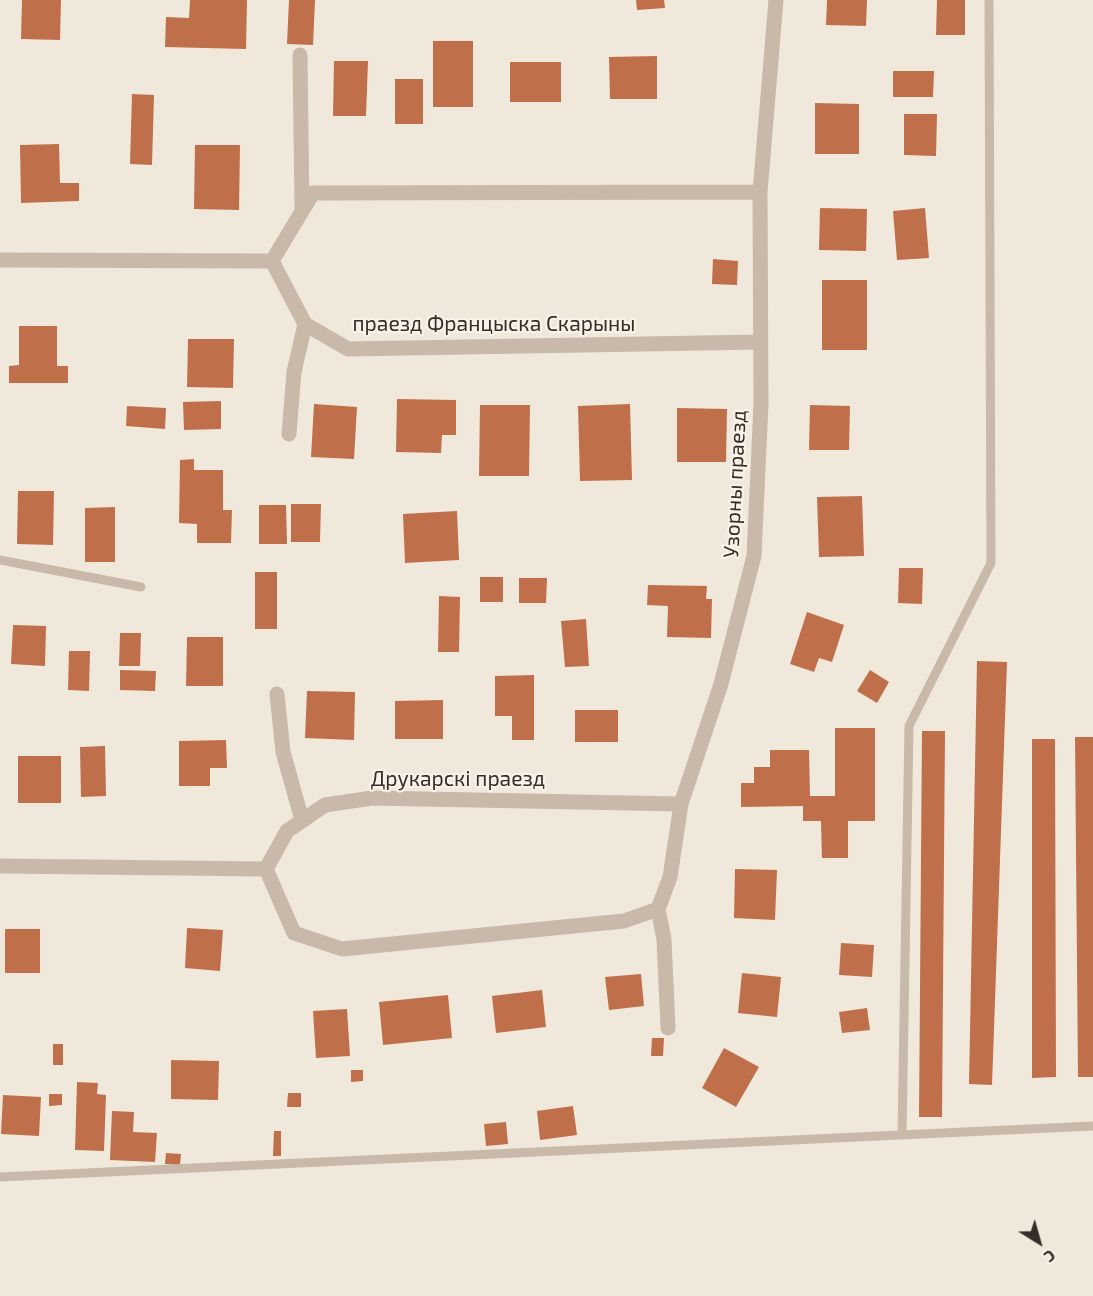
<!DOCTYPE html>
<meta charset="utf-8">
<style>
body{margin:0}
#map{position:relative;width:1093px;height:1296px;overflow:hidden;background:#f1e8dc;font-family:"Exo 2",sans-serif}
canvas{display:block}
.north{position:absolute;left:1009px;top:1212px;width:60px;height:60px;-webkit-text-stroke:4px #f9f2e8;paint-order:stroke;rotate:143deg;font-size:16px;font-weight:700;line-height:24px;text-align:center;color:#352d28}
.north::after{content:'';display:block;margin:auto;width:21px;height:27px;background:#352d28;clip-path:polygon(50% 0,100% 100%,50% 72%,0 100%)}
</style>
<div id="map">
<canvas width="1093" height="1296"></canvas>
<div class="north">С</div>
</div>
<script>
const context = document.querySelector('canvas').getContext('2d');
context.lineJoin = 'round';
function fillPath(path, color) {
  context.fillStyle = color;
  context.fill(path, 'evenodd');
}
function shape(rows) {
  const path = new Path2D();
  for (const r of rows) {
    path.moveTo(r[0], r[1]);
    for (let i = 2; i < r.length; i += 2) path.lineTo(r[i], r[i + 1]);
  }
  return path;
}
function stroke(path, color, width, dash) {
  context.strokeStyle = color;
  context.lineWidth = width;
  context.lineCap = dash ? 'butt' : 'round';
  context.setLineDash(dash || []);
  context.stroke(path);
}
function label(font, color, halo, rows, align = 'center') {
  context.font = font + ' "Exo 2",sans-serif';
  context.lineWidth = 4.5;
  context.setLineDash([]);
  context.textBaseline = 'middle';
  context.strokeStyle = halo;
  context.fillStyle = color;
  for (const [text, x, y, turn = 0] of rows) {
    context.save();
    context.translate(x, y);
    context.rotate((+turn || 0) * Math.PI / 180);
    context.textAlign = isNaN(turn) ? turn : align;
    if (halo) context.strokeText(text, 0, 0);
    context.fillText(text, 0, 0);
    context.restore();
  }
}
fillPath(shape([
 [22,0,61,0,60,40,21,39],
 [190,0,247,0,246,49,165,47,166,17,189,18],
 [289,0,315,0,313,45,287,44],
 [636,0,664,0,665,8,637,10],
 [827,0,867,0,866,26,826,25],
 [937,0,965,0,965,35,936,35],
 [433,41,473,41,473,107,433,107],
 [657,56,657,99,610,99,609,57],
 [334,61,368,61,366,116,333,116],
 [510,62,561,62,561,102,510,102],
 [893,71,934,71,933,97,893,97],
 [395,79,423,79,423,124,395,124],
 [132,94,154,95,152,165,130,164],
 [815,103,859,104,859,154,815,154],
 [904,114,937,114,936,156,904,155],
 [59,144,60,183,79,183,79,201,21,203,20,145],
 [195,145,240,145,239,210,194,209],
 [820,208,867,209,866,251,819,250],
 [925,208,929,258,897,260,893,211],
 [713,259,738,261,737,285,712,284],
 [822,280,867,280,867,350,822,350],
 [19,326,57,326,57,366,68,366,68,383,9,383,9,366,19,365],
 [188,339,234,339,233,388,187,387],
 [397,399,456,400,456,435,442,435,441,453,396,452],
 [221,401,221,429,184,430,183,402],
 [314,404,357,407,354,459,311,457],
 [630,404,632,480,580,481,578,406],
 [480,405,530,405,529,476,479,476],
 [810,405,850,406,849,450,809,450],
 [127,406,166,408,165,429,126,426],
 [677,408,727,409,726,462,677,462],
 [194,459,194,470,223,470,223,510,232,510,231,543,197,543,197,524,179,523,180,460],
 [18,491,54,491,53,545,17,544],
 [862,496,864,556,819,557,817,497],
 [291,504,321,504,320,542,291,542],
 [259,505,286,505,287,544,259,544],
 [115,507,115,562,85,562,85,508],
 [457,511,459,560,405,563,403,514],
 [899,568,923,568,922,604,898,603],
 [255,572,277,572,277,629,255,629],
 [480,577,503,577,503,602,480,602],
 [519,578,547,578,546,603,519,603],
 [648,585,707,586,706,599,712,599,711,638,667,637,668,606,647,605],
 [439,596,460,597,459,652,438,652],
 [807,612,844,625,832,662,819,658,814,672,790,664],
 [586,619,589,666,565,667,561,621],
 [13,625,46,626,45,666,11,664],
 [120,633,141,633,140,666,119,666],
 [187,637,223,637,223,686,186,686],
 [69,651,90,651,89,691,68,690],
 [977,661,1007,662,992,1085,969,1084],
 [120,670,156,671,155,691,120,690],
 [870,670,889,682,877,703,857,691],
 [534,675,534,740,512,740,512,716,495,716,495,676],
 [307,691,355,692,354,740,305,738],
 [443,700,443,739,395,739,395,701],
 [575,710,618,710,618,742,575,742],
 [835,728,875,728,875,821,848,821,848,858,822,858,821,821,803,821,803,806,741,807,741,783,754,783,754,767,770,767,770,750,809,750,810,796,835,796],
 [922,731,945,731,942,1117,919,1117],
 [1075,737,1093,737,1093,1077,1078,1077],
 [1032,739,1055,739,1056,1077,1032,1078],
 [226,740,227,768,210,768,210,786,179,786,179,741],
 [105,746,106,796,81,797,80,747],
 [18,756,61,756,61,803,18,803],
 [735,869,777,870,775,920,734,918],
 [187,928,223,930,220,971,185,968],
 [5,929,40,929,40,973,5,973],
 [841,943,874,945,872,977,839,975],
 [742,973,781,977,777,1017,738,1013],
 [641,974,644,1006,609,1010,605,977],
 [542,990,546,1027,496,1033,492,996],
 [448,995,452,1038,383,1045,379,1002],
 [867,1008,870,1030,842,1033,839,1012],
 [347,1009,350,1056,316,1058,313,1011],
 [652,1038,664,1038,663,1056,651,1056],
 [53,1044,63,1044,63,1065,53,1065],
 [724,1048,759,1067,736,1107,702,1088],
 [171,1060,219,1061,218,1100,171,1099],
 [351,1070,363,1070,363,1081,351,1082],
 [77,1082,98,1083,97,1094,106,1095,104,1151,75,1150],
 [288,1093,301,1093,301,1107,287,1107],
 [49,1094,62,1094,62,1105,49,1106],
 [3,1095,41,1097,39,1136,1,1134],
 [573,1106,577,1135,540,1140,537,1111],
 [112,1111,134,1112,133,1132,157,1133,155,1162,110,1160],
 [506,1122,508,1144,486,1146,484,1124],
 [274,1131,281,1131,281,1156,273,1156],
 [166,1153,181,1154,180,1165,165,1164]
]), '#c06f4b');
stroke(shape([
 [0,560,141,587],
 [902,1135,909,726,991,563,989,0],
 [0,1177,1093,1126]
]), '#c8b9a9', 9);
stroke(shape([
 [300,55,302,211],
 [0,260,272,261,305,324,348,349,760,342],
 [272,261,313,193,760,192],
 [289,434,294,372,305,324],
 [277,694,283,752,302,820],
 [0,866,266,869,294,933,342,949,624,921,658,909],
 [266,869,287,831,325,805,372,798,681,804],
 [668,1028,664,939,658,909,670,877,681,804,721,684,754,556,761,404,760,192,776,0]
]), '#c8b9a9', 15);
label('21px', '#352d28', '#f9f2e8', [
 ["праезд Францыска Скарыны",494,324],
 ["Узорны праезд",735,484,-87],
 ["Друкарскі праезд",458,779]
]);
</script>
